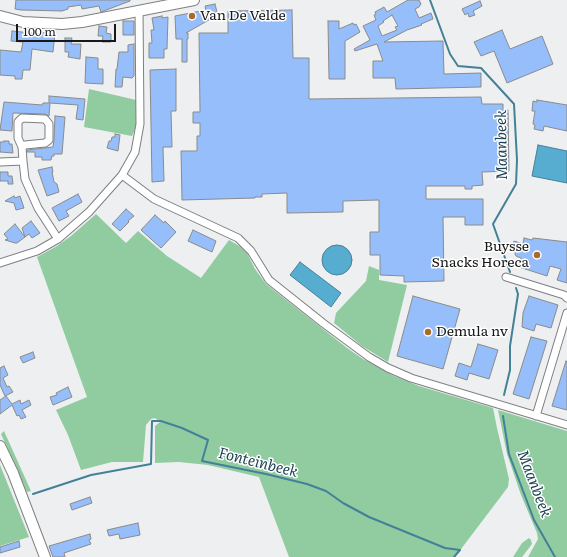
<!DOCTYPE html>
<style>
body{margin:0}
#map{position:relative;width:567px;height:557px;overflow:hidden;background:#eeeff0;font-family:Literata,serif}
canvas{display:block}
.scale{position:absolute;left:16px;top:24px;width:100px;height:18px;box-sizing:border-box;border:2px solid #181818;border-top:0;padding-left:5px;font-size:12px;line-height:14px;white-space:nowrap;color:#181818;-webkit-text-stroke:3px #fff;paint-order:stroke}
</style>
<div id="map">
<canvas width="567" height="557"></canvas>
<div class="scale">100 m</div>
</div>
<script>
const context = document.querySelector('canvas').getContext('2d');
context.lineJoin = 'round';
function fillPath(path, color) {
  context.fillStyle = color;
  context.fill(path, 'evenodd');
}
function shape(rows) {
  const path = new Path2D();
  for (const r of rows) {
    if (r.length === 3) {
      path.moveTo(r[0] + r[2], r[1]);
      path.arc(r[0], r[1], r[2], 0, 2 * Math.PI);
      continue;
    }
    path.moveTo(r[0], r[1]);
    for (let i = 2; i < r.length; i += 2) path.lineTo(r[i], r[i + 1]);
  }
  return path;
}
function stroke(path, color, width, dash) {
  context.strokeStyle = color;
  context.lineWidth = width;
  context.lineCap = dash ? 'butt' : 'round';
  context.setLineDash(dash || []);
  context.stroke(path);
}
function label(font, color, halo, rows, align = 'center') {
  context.font = font + ' Literata,serif';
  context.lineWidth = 3;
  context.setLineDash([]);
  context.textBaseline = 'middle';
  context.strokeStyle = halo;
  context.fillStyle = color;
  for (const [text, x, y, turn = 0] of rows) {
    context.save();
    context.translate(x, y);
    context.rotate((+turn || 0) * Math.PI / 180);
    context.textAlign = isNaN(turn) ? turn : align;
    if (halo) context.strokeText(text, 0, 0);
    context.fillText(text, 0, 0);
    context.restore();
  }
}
fillPath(shape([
 [89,89,136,100,137,124,132,136,84,127],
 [96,214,126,243,138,231,167,256,201,278,229,240,241,247,247,253,255,269,266,284,347,348,363,359,394,376,419,386,493,408,497,428,509,479,508,487,455,557,289,557,259,477,208,465,179,462,155,463,155,426,160,422,155,418,151,419,146,425,143,462,112,462,81,470,68,435,56,410,87,397,37,257,57,246,71,236],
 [369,266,379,270,379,280,407,285,388,362,362,346,334,323,336,313,366,281],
 [498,410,567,431,567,557,528,557,538,539,537,533,521,495,507,454],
 [4,431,31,491,27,492,1,434],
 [0,465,29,537,0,546],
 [529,538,531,540,532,544,522,557,513,557,522,543]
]), '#90cca0');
const water = shape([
 [538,145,567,151,567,183,532,176,538,145],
 [337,260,15],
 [300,262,341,293,331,307,290,275,300,262]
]);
fillPath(water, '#57adcf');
stroke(water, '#448098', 1);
stroke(shape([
 [430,0,450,54,458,66,481,68,514,104,517,160,516,184,493,224,510,272],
 [504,395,510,370,510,346,518,294,516,288],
 [503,416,509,454,525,496,534,520,555,557],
 [33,494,91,475,151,464,152,421,161,421,182,428,208,440,202,461,266,474,307,484,326,491,343,503,369,517,445,548,460,550,454,557]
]), '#448098', 2);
const building = shape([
 [16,0,130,0,130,1,101,12,99,6,82,9,81,5,68,7,68,9,62,11,21,10,15,9,16,0],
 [408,0,419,0,421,4,419,7,415,9,419,18,431,13,433,19,421,24,422,25,407,30,384,42,443,41,444,74,481,73,481,87,396,89,395,78,373,78,373,61,383,61,377,44,355,51,354,49,370,40,363,26,376,20,374,15,376,14,375,12,384,7,387,12,408,0],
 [392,15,398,26,395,27,397,30,382,36,378,26,384,22,383,21,392,15],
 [480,1,482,6,473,11,475,15,469,17,468,13,465,15,462,9,480,1],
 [215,4,217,12,213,13,214,17,186,33,188,33,188,39,187,39,187,62,182,62,182,39,176,39,175,16,206,10,205,6,215,4],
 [292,10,293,58,309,58,309,99,481,97,482,104,503,104,503,110,508,110,509,171,482,172,483,185,472,186,472,189,465,189,465,186,426,186,426,199,483,199,483,225,465,225,465,217,443,217,444,281,404,282,404,276,380,275,380,255,370,255,370,232,379,232,379,200,343,201,343,212,287,213,287,193,262,194,262,197,255,197,255,198,182,200,181,151,197,151,197,136,200,136,200,123,193,123,193,112,200,112,199,33,228,33,228,11,292,10],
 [162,16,162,18,168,17,167,49,164,49,164,58,149,58,149,43,152,43,151,30,154,30,152,18,162,16],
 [123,21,134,21,134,35,123,35,123,21],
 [328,21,339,21,339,29,353,23,354,25,356,24,360,32,345,41,345,79,329,79,328,21],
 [99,26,107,27,106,33,111,34,111,42,102,42,103,36,98,36,99,26],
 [502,30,510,49,542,36,553,64,507,83,494,51,481,56,474,42,502,30],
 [12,31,41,34,41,32,55,33,53,52,32,49,30,70,23,70,22,79,15,79,15,76,0,75,0,50,21,52,23,42,11,41,12,31],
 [65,38,72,38,71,44,81,44,80,59,68,57,69,52,65,52,65,38],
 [134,44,134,76,132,78,123,77,122,87,115,87,116,69,117,69,119,52,128,52,128,45,134,44],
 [86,57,98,58,98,69,103,69,103,84,85,83,86,57],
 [176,69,176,111,171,111,172,147,163,147,164,181,152,182,150,70,176,69],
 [49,96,85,99,83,120,76,119,78,105,50,103,49,116,45,114,13,113,12,131,0,130,4,102,42,105,43,103,49,103,49,96],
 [537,100,567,105,567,131,544,126,543,131,534,129,535,125,533,124,535,111,532,111,533,101,537,102,537,100],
 [55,116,65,117,62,154,54,154,54,156,52,156,51,160,42,160,42,157,35,157,35,152,27,152,27,150,53,147,54,140,55,116],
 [115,134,120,135,118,151,107,148,109,141,111,141,112,137,115,137,115,134],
 [4,141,9,141,9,144,12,144,13,153,0,152,0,142,4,142,4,141],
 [52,167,53,172,52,172,54,182,57,184,59,192,47,196,38,170,52,167],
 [0,172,8,172,8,176,12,176,13,184,8,184,8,181,0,181,0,172],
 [78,194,82,202,66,211,69,216,59,221,52,208,78,194],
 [14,196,15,198,20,196,24,208,16,210,14,203,5,201,14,196],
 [126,209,134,216,128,221,129,222,120,231,112,224,126,209],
 [155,215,164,223,165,221,176,232,161,248,141,230,155,215],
 [31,221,40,233,32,238,29,234,25,237,22,228,31,221],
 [15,224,25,237,17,243,15,243,5,240,8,239,4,234,15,224],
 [193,230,216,241,212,252,188,241,193,230],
 [524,238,532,240,533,238,567,242,567,283,557,280,561,269,550,266,547,276,519,267,521,258,516,256,515,254,516,248,512,247,514,241,523,244,524,238],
 [413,296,460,309,443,369,397,356,413,296],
 [529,296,558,305,551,328,536,324,534,331,522,327,523,313,529,296],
 [531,337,547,341,529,399,513,394,531,337],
 [478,344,498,350,489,379,469,373,467,380,455,376,459,363,471,367,478,344],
 [33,352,35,358,23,363,20,357,33,352],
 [566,361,567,362,567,410,552,406,566,361],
 [4,366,8,375,3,378,7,387,9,386,13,392,5,396,0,385,0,368,4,366],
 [68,387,72,397,53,405,50,397,57,395,56,393,68,387],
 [6,396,12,404,20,400,21,404,29,400,31,405,22,410,26,417,21,419,19,415,17,416,12,405,0,414,0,400,6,396],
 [90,497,92,503,72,510,70,504,90,497],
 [138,523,140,535,120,539,119,534,109,536,107,530,138,523],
 [90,534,91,539,89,540,91,544,64,553,65,557,53,557,49,546,90,534],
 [19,541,20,547,0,553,0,547,19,541]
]);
fillPath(building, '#96befb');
stroke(building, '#8a8a8b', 1);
const street = shape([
 [22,147,25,145,45,143,49,140,49,124,45,119,22,118,18,122,18,138,22,147,23,161],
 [0,162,23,161,25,179,38,208,58,239],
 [122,175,154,199,238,238,251,251,269,280,323,323,369,357,388,368,411,378,567,425],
 [0,263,37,251,58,239,89,212,122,175,135,152,140,124,139,10],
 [506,277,564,295,567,298],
 [536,416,567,313]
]);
const secondary = shape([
 [0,16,23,22,62,24,82,22,194,0],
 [0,446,13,473,45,557]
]);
stroke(street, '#7e7f80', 9);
stroke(secondary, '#7e7f80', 12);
stroke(street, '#fff', 7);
stroke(secondary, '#fff', 10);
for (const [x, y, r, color] of [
 [192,16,4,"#a76c2d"],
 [537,255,4,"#a76c2d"],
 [428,332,4,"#a76c2d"]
]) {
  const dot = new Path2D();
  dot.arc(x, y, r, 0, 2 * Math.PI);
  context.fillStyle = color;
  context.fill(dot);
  stroke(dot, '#fff', 1.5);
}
label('14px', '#181818', '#fff', [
 ["Van De Velde",200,16],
 ["Buysse",529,247,"right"],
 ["Snacks Horeca",529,263,"right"],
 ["Demula nv",436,332]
], 'left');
label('italic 15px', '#1e4454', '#fff', [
 ["Maanbeek",502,145,-91],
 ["Fonteinbeek",258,463,14],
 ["Maanbeek",534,484,69]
]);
</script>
